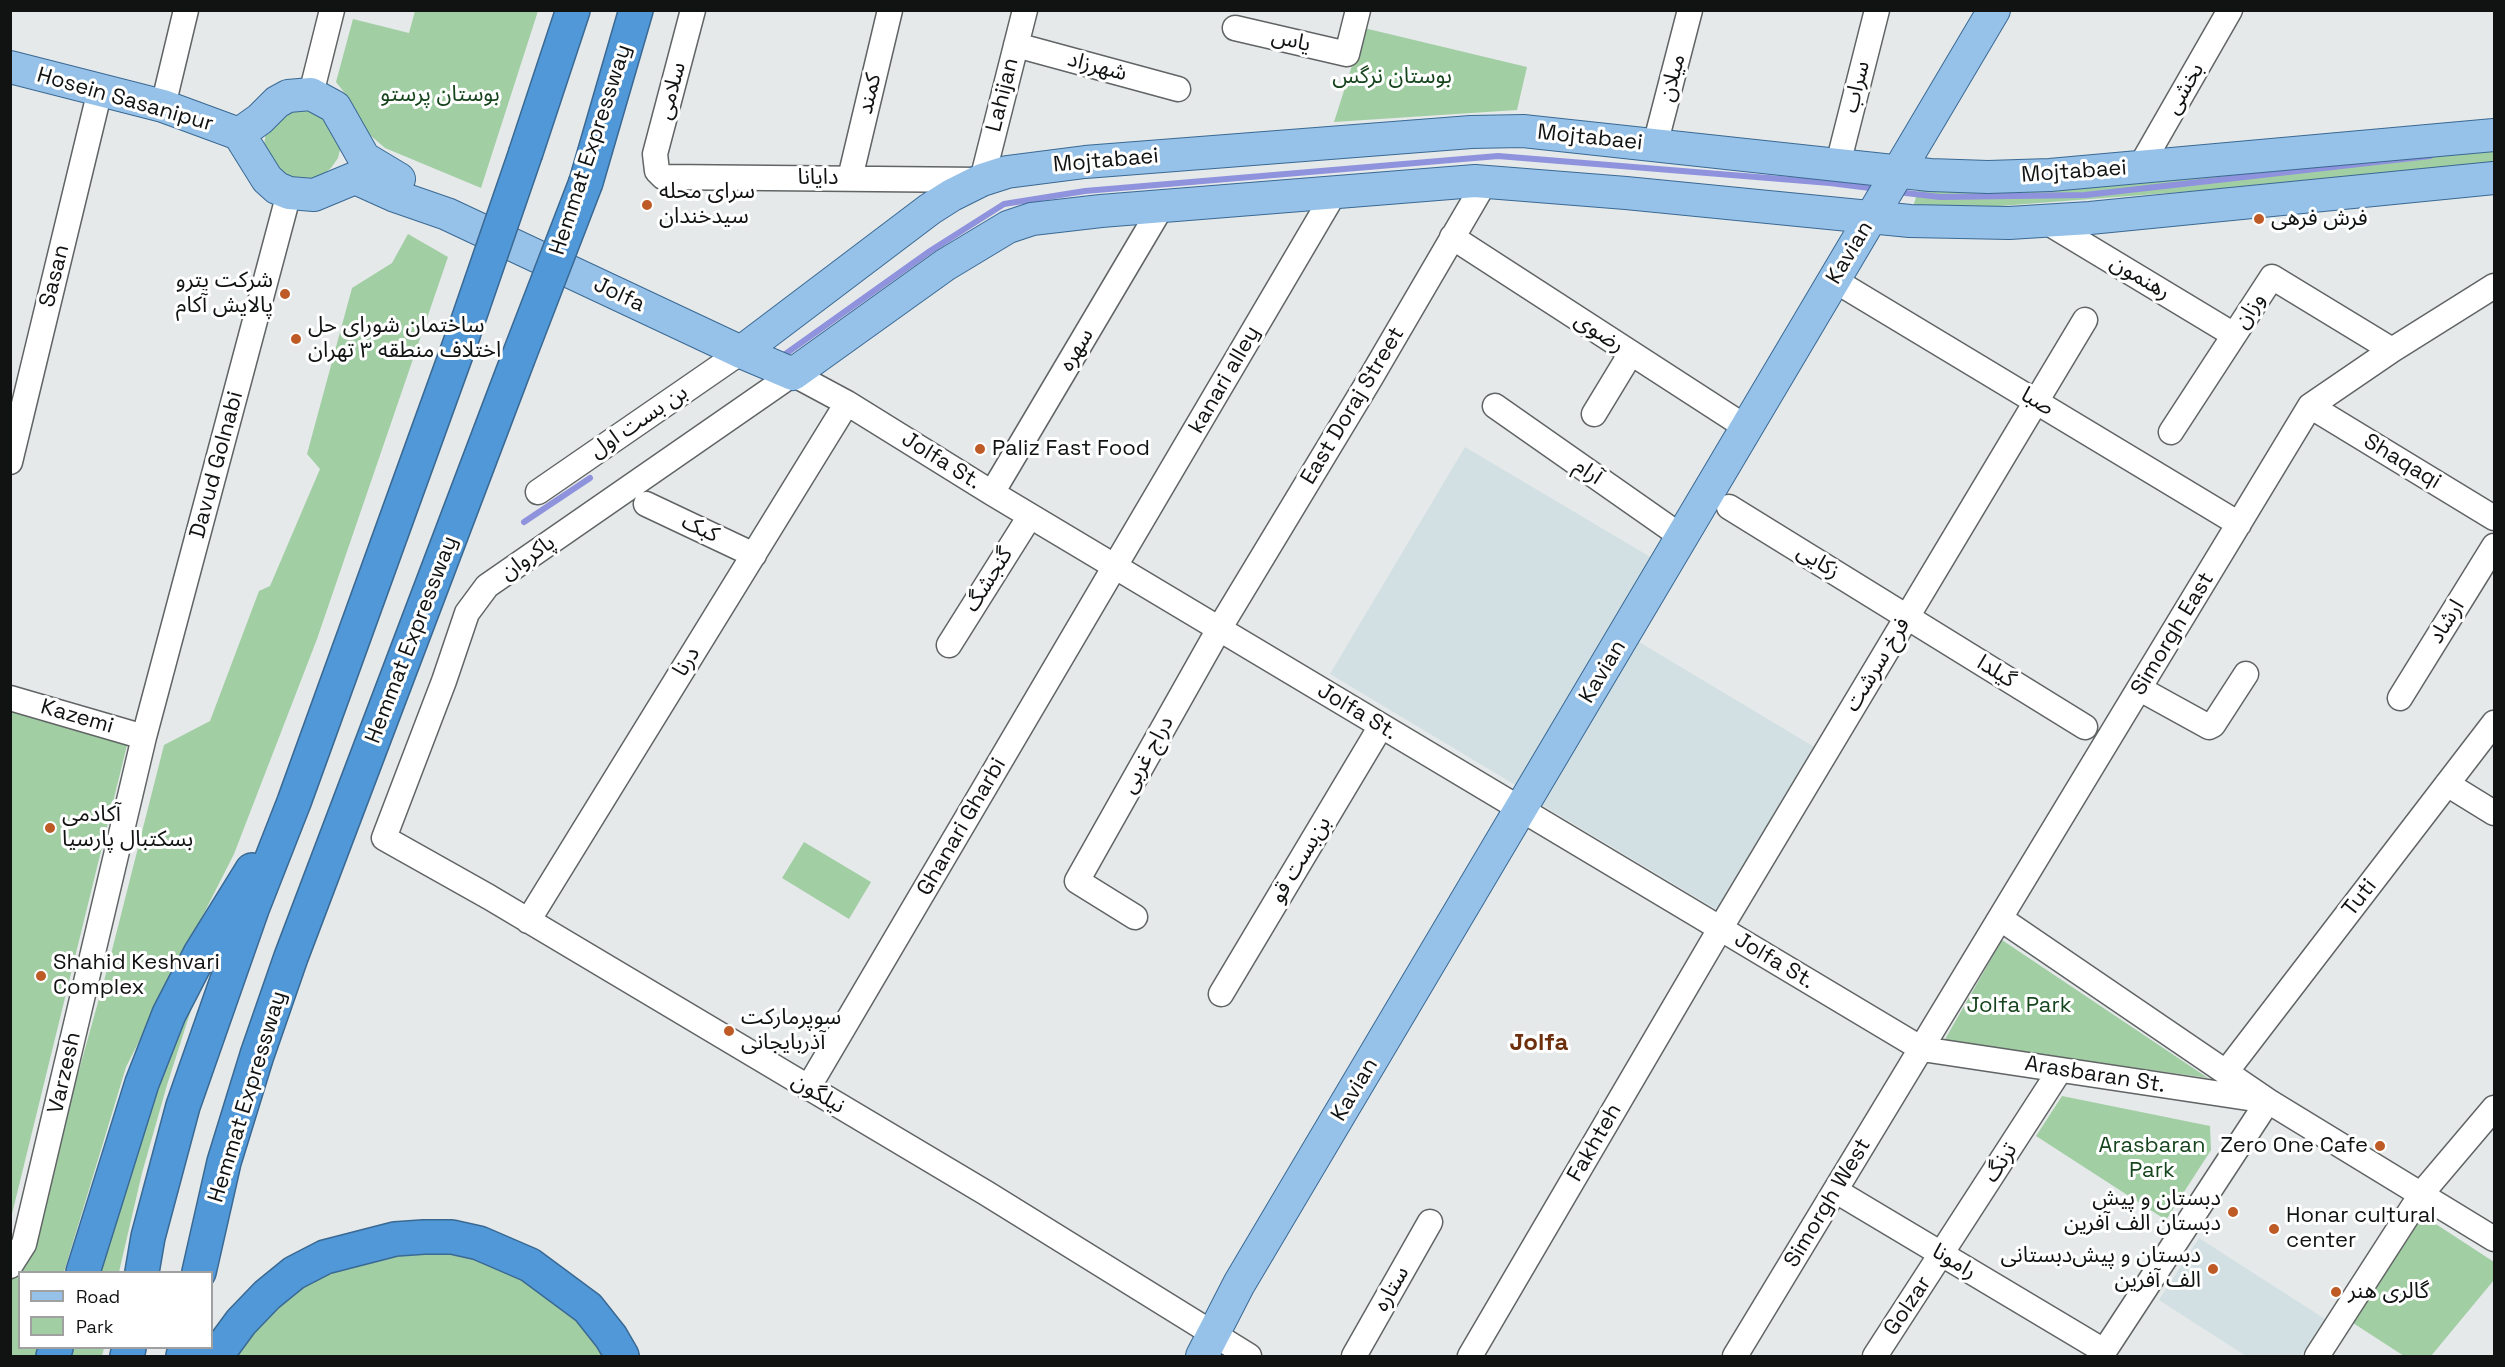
<!DOCTYPE html>
<meta charset="utf-8">
<style>
body{margin:0}
#map{position:relative;width:2505px;height:1367px;overflow:hidden;background:#e5e9ea;font-family:"Space Grotesk",sans-serif}
canvas{display:block}
.frame{position:absolute;inset:0;border:12px solid #111212;pointer-events:none}
.legend{position:absolute;left:18px;top:1271px;width:195px;height:78px;box-sizing:border-box;background:#fff;border:2px solid #a0a0a0;margin:0;padding:8px 10px;list-style:none;font-size:18px;color:#111212}
.legend li{display:flex;align-items:center;gap:12px;height:30px}
.legend b{width:30px;border:2px solid #a0a0a0}
</style>
<div id="map">
<canvas width="2505" height="1367"></canvas>
<div class="frame"></div>
<ul class="legend">
<li><b style="height:8px;background:#96c1e8"></b>Road</li>
<li><b style="height:16px;background:#a2cea4"></b>Park</li>
</ul>
</div>
<script>
const context = document.querySelector('canvas').getContext('2d');
context.lineJoin = 'round';
function fillPath(path, color) {
  context.fillStyle = color;
  context.fill(path, 'evenodd');
}
function shape(rows) {
  const path = new Path2D();
  for (const r of rows) {
    path.moveTo(r[0], r[1]);
    for (let i = 2; i < r.length; i += 2) path.lineTo(r[i], r[i + 1]);
  }
  return path;
}
function stroke(path, color, width, dash) {
  context.strokeStyle = color;
  context.lineWidth = width;
  context.lineCap = dash ? 'butt' : 'round';
  context.setLineDash(dash || []);
  context.stroke(path);
}
function label(font, color, halo, rows, align = 'center') {
  context.font = font + ' "Space Grotesk","Noto Sans Arabic",sans-serif';
  context.lineWidth = 6;
  context.setLineDash([]);
  context.textBaseline = 'middle';
  context.strokeStyle = halo;
  context.fillStyle = color;
  for (const [text, x, y, turn = 0] of rows) {
    context.save();
    context.translate(x, y);
    context.rotate((+turn || 0) * Math.PI / 180);
    context.textAlign = isNaN(turn) ? turn : align;
    if (halo) context.strokeText(text, 0, 0);
    context.fillText(text, 0, 0);
    context.restore();
  }
}
fillPath(shape([
 [1465,447,1652,558,1517,786,1330,674],
 [1634,639,1816,748,1719,911,1537,802],
 [2199,1238,2325,1319,2301,1356,2246,1356,2159,1300]
]), '#d2e0e3');
fillPath(shape([
 [415,11,538,11,481,188,385,148,370,135,347,96,336,82,353,19,409,33],
 [1364,28,1527,67,1517,110,1334,122],
 [317,106,341,146,338,158,331,168,321,176,309,180,297,180,285,176,267,157,264,145,266,131,281,111],
 [2494,144,2494,168,1974,208,1913,207,1920,184],
 [408,234,448,257,317,639,234,854,126,1067,64,1272,20,1272,20,1348,41,1348,39,1356,11,1356,10,1277,26,1260,107,970,164,745,210,721,259,591,270,586,320,469,307,454,352,288,392,263],
 [11,707,129,737,11,1218],
 [804,842,871,882,849,919,782,878],
 [2002,940,2208,1078,1944,1041],
 [207,960,167,1085,142,1173,119,1272,97,1272,130,1156],
 [2062,1096,2210,1126,2211,1150,2166,1220,2036,1136],
 [2422,1215,2494,1262,2494,1280,2431,1356,2404,1356,2353,1323],
 [438,1244,533,1275,612,1356,225,1356,300,1280],
 [70,1348,104,1348,102,1356,66,1356]
]), '#a2cea4');
stroke(shape([
 [1897,192,1940,197,2085,195,2430,156],
 [784,355,930,251,1004,204,1085,191,1498,156,1830,183,1878,189],
 [524,522,590,478]
]), '#8f92dc', 6);
const minor = shape([
 [693,10,655,154,657,171,663,177,982,180,1025,10],
 [1235,28,1347,54,1358,10],
 [1016,45,1178,89],
 [311,94,332,10],
 [163,106,186,10],
 [1655,145,1690,10],
 [1838,164,1877,10],
 [2140,167,2230,10],
 [850,178,890,10],
 [2045,221,2234,335],
 [1452,237,1747,428],
 [1834,280,2239,524],
 [1495,406,1682,537],
 [2310,406,2494,518],
 [1594,414,1631,353],
 [2171,432,2272,277,2392,350],
 [10,462,100,90],
 [538,492,741,352],
 [992,493,1162,206],
 [646,504,754,555],
 [1729,507,2085,727],
 [949,645,1030,516],
 [2140,689,2209,727,2213,725,2246,674],
 [10,698,144,737],
 [2400,698,2494,546],
 [2447,784,2494,813],
 [1135,917,1077,881,1219,629,1370,379,1485,182],
 [2001,919,2268,1101,2101,1356],
 [528,921,847,403],
 [1221,994,1381,726],
 [2226,1072,2494,723],
 [808,1088,1335,192],
 [1836,1191,2104,1351],
 [10,1266,24,1244,144,737,289,193],
 [1249,1356,986,1193,489,897,384,838,444,681,467,613,487,586,793,374,847,403,992,493,1922,1049,2268,1101,2494,1239],
 [1354,1356,1430,1222],
 [1470,1356,1720,929,2085,320],
 [1735,1356,2310,406,2392,350,2494,286],
 [1875,1356,2060,1070],
 [2317,1356,2422,1193,2494,1108]
]);
const major = shape([
 [10,67,163,106,239,134],
 [239,134,267,179,277,188,289,193,314,195,355,178,395,196,447,214,741,352,793,374,945,265,1008,227,1032,219,1101,211,1475,181,1626,193,1910,221,2009,223,2090,218,2494,178],
 [239,134,260,119,277,102,288,96,311,94,335,107,364,158,399,179],
 [741,352,930,209,952,195,982,180,1007,172,1085,162,1471,132,1523,131,1930,175,1988,177,2050,175,2494,135],
 [1202,1356,1239,1284,1994,10]
]);
const highway = shape([
 [526,152,573,10],
 [586,182,636,10],
 [83,1272,142,1083,169,1014,200,954,252,870],
 [142,1272,148,1237,183,1106,252,909,294,802,463,335],
 [199,1272,224,1162,257,1055,291,957,517,361],
 [53,1356,56,1348],
 [127,1356,129,1348],
 [183,1356,185,1348],
 [216,1356,241,1322,267,1295,294,1273,325,1257,395,1239,424,1237,452,1237,479,1243,530,1265,588,1308,611,1337,622,1356]
]);
stroke(minor, '#616465', 27);
stroke(major, '#3a6993', 34);
stroke(highway, '#3a6993', 36);
stroke(minor, '#fff', 24);
stroke(major, '#96c1e8', 32);
stroke(highway, '#5098d8', 33);
const highwayBridge = shape([
 [463,335,526,152],
 [517,361,586,182]
]);
stroke(highwayBridge, '#3a6993', 36, []);
stroke(highwayBridge, '#5098d8', 33);
for (const [x, y, r, color] of [
 [647,205,6,"#be5a25"],
 [2259,219,6,"#be5a25"],
 [285,294,6,"#be5a25"],
 [296,339,6,"#be5a25"],
 [980,449,6,"#be5a25"],
 [50,828,6,"#be5a25"],
 [41,976,6,"#be5a25"],
 [729,1031,6,"#be5a25"],
 [2380,1146,6,"#be5a25"],
 [2233,1212,6,"#be5a25"],
 [2274,1229,6,"#be5a25"],
 [2213,1269,6,"#be5a25"],
 [2336,1292,6,"#be5a25"]
]) {
  const dot = new Path2D();
  dot.arc(x, y, r, 0, 2 * Math.PI);
  context.fillStyle = color;
  context.fill(dot);
  stroke(dot, '#fff', 2);
}
label('22px', '#111212', '#fff', [
 ["یاس",1291,41,13],
 ["شهرزاد",1097,67,15],
 ["میلان",1673,78,-75],
 ["سراب",1857,87,-76],
 ["بخشی",2185,89,-60],
 ["سلامی",672,91,-75],
 ["کمند",870,94,-77],
 ["Lahijan",1003,95,-76],
 ["Hosein Sasanipur",125,100,16],
 ["Mojtabaei",1590,138,6],
 ["Hemmat Expressway",591,150,-72],
 ["Mojtabaei",1106,161,-5],
 ["Mojtabaei",2074,172,-4],
 ["دایانا",818,178],
 ["Kavian",1850,253,-59],
 ["Sasan",55,276,-76],
 ["رهنمون",2140,278,31],
 ["Jolfa",619,295,25],
 ["وزان",2250,311,-57],
 ["رضوی",1599,333,33],
 ["سهره",1077,350,-59],
 ["kanari alley",1225,380,-60],
 ["صبا",2037,402,31],
 ["East Doraj Street",1353,406,-59],
 ["بن بست اول",639,422,-34],
 ["Jolfa St.",941,461,32],
 ["Shaqaqi",2402,462,31],
 ["Davud Golnabi",217,465,-75],
 ["آرام",1588,472,35],
 ["کبک",700,529,25],
 ["پاکروان",528,558,-35],
 ["زکایی",1818,562,32],
 ["گنجشگ",989,580,-58],
 ["ارشاد",2447,622,-58],
 ["Simorgh East",2173,634,-59],
 ["Hemmat Expressway",412,640,-69],
 ["درنا",687,662,-58],
 ["فرخ سرشت",1878,665,-59],
 ["Kavian",1603,672,-59],
 ["گیلدا",1996,672,32],
 ["Jolfa St.",1357,712,31],
 ["Kazemi",77,717,16],
 ["دراج غربی",1148,755,-61],
 ["Ghanari Gharbi",962,827,-60],
 ["بن‌بست قو",1301,860,-59],
 ["Tuti",2360,898,-52],
 ["Jolfa St.",1774,961,31],
 ["Varzesh",65,1073,-77],
 ["Arasbaran St.",2095,1075,9],
 ["Kavian",1355,1090,-59],
 ["نیلگون",818,1094,31],
 ["Hemmat Expressway",248,1097,-73],
 ["Fakhteh",1595,1143,-60],
 ["ترنگ",2001,1163,-57],
 ["Simorgh West",1828,1203,-59],
 ["رامونا",1954,1262,31],
 ["ستاره",1392,1289,-60],
 ["Golzar",1908,1306,-56]
]);
label('22px', '#16451d', '#fff', [
 ["بوستان نرگس",1392,77],
 ["بوستان پرستو",440,95],
 ["Jolfa Park",2019,1006],
 ["Arasbaran",2152,1146],
 ["Park",2152,1171]
]);
label('22px', '#111212', '#fff', [
 ["سرای محله",659,192],
 ["سیدخندان",659,217],
 ["فرش فرهی",2271,219],
 ["شرکت پترو",273,281,"right"],
 ["پالایش آکام",273,306,"right"],
 ["ساختمان شورای حل",308,326],
 ["اختلاف منطقه ۳ تهران",308,351],
 ["Paliz Fast Food",992,449],
 ["آکادمی",62,815],
 ["بسکتبال پارسیا",62,840],
 ["Shahid Keshvari",53,963],
 ["Complex",53,988],
 ["سوپرمارکت",741,1018],
 ["آذربایجانی",741,1043],
 ["Zero One Cafe",2368,1146,"right"],
 ["دبستان و پیش",2221,1199,"right"],
 ["دبستان الف آفرین",2221,1224,"right"],
 ["Honar cultural",2286,1216],
 ["center",2286,1241],
 ["دبستان و پیش‌دبستانی",2201,1256,"right"],
 ["الف آفرین",2201,1281,"right"],
 ["گالری هنر",2348,1292]
], 'left');
label('bold 24px', '#6e2f0c', '#fff', [
 ["Jolfa",1539,1043]
]);
</script>
